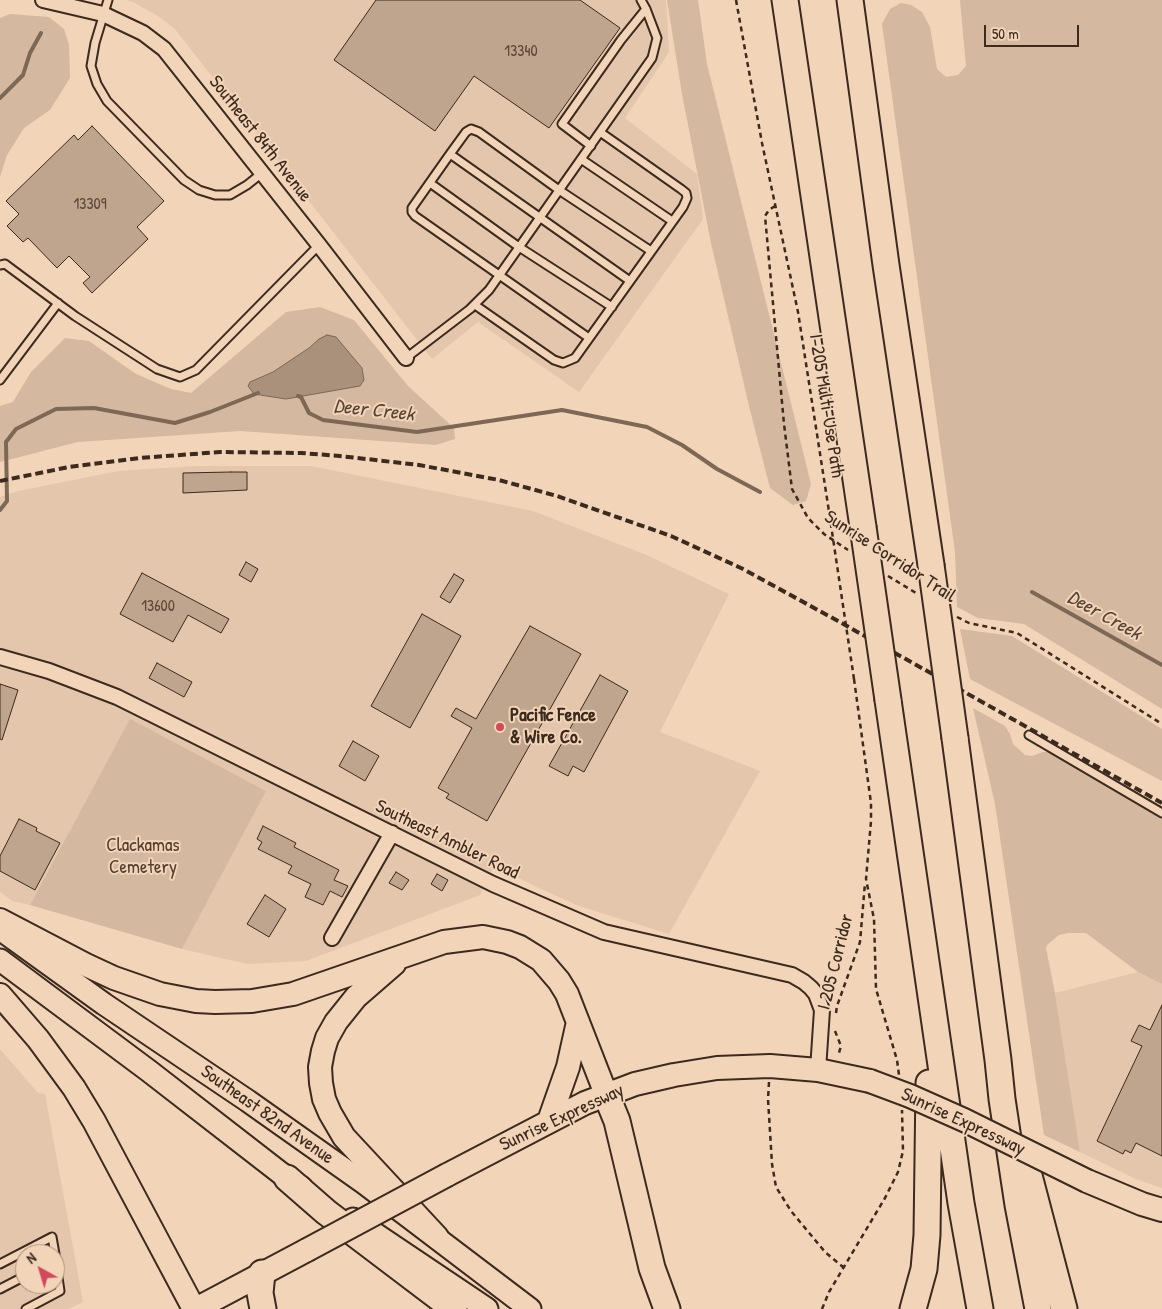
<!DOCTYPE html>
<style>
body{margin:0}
#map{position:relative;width:1162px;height:1309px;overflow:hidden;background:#f2d4b8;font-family:"Patrick Hand",sans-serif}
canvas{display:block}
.north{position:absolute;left:15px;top:1244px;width:50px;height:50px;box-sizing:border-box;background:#f2d4b8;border:1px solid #a9907a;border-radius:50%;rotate:321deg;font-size:14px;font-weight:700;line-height:20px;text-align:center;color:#3b2a1e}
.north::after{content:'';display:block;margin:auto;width:18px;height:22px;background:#d1495b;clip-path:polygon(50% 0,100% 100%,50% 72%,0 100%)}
.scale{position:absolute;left:984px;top:25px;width:95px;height:22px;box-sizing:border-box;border:2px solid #3b2a1e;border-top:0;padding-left:6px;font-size:15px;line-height:18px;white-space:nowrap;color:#3b2a1e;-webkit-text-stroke:4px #f2d4b8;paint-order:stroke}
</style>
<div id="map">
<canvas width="1162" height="1309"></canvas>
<div class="north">N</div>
<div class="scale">50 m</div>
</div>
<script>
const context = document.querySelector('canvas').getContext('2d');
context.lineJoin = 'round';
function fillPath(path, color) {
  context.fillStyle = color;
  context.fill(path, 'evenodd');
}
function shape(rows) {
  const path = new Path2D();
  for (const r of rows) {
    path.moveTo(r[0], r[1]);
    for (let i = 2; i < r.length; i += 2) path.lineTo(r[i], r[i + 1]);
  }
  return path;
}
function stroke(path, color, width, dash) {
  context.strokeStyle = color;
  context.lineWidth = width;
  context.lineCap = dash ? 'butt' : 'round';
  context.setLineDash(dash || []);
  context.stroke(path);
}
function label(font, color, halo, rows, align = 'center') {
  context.font = font + ' "Patrick Hand",sans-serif';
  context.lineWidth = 4;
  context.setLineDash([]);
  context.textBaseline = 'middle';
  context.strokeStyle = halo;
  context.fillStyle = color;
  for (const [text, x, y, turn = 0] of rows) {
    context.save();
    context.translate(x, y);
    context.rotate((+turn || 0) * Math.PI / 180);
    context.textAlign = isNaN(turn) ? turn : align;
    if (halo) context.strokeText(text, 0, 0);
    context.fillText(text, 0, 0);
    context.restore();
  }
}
fillPath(shape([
 [126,0,666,0,669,52,625,118,697,174,703,219,579,392,478,322,432,359,175,29,158,16,133,2],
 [195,466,311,466,533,511,644,554,729,594,660,732,760,771,669,934,579,906,539,888,494,866,480,895,306,961,248,964,182,949,265,791,130,720,30,905,12,901,0,892,0,497,18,491,118,471],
 [1138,972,1162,984,1162,1188,1136,1179,1080,1152,1055,993],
 [0,1049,38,1093,45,1094,83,1302,68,1309,0,1309],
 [25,1254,55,1254,55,1284,25,1284]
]), '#e3c6ab');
fillPath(shape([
 [667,0,698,0,707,64,811,484,806,501,793,505,770,488,750,410,711,243,682,94],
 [960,0,1162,0,1162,709,1024,624,978,618,957,607,955,552,882,24,890,9,901,3,911,5,922,12,930,27,937,69,946,77,958,75,966,66],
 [10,14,49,17,64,29,69,45,70,78,50,110,24,128,7,155,0,177,0,18],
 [320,307,354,320,408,386,454,428,455,439,436,445,240,431,78,442,0,462,0,406,13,402,31,372,65,338,89,341,136,374,171,389,191,393,286,312],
 [960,629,1012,636,1162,729,1162,781,970,679],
 [973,708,1005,726,1010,734,1013,744,1025,755,1032,756,1043,752,1051,752,1162,816,1162,984,1138,972,1086,933,1068,933,1059,935,1048,944,1046,948,1055,993,1080,1152,1044,1135,995,804],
 [130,719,266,791,182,949,30,905]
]), '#d4b89f');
const water = shape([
 [327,335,336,337,362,368,364,380,360,386,286,399,254,394,248,386,250,382,273,372,309,348,319,339,327,335]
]);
fillPath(water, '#a9917c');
stroke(water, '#7d6856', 1);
stroke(shape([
 [0,98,23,75,30,53,41,33],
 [298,396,301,397,309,413,323,420,417,432,562,410,647,427,682,445,717,469,760,492],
 [0,510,7,501,6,442,16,429,56,409,94,408,175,423,210,412,258,393],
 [1032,592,1162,665]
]), '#7d6856', 4);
const building = shape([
 [376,0,580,0,620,28,549,128,474,76,435,131,334,60,376,0],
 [92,126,164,201,137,227,148,239,92,293,83,283,90,277,69,256,57,268,28,238,23,242,7,226,19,214,6,201,74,135,78,140,92,126],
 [231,472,247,472,247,490,183,493,183,473,231,472],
 [246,562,258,569,251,582,239,575,246,562],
 [142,573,229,619,221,633,188,615,173,642,120,614,142,573],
 [454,574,464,580,450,603,440,597,454,574],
 [422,614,461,636,410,728,371,706,422,614],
 [530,626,581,654,487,821,446,798,449,794,438,788,472,728,451,716,456,708,476,719,530,626],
 [157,663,192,682,184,697,149,678,157,663],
 [600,675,628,691,584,772,573,766,568,776,549,766,600,675],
 [0,684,18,690,2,740,0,739,0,684],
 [353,741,379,756,365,781,339,766,353,741],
 [19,819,37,828,36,831,60,843,35,890,0,871,0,856,19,819],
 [263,826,296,843,294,847,339,870,334,880,348,886,342,897,330,891,323,905,305,897,311,884,288,873,292,866,258,849,262,842,257,839,263,826],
 [396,872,409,880,402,890,389,883,396,872],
 [437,874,448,880,442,891,431,884,437,874],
 [265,895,286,909,269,937,247,924,265,895],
 [1162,1005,1162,1156,1136,1143,1131,1153,1125,1150,1123,1154,1097,1141,1142,1046,1131,1041,1139,1025,1150,1030,1162,1005]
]);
fillPath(building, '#bfa58d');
stroke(building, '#3b2a1e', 1);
const service = shape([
 [108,0,95,43,91,66,97,84,107,101,184,180,199,190,215,195,230,195,247,185,262,173],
 [591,146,562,124,621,40,646,9],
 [450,154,630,281],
 [581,159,672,221],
 [430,183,519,247,612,307],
 [0,265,5,264,75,316,157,369,180,377,196,370,319,245],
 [475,305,554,360,563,363,575,358,683,207,687,198,686,193,681,189,600,132],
 [589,338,415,216,412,212,412,208,450,154,466,132,471,129,479,132,559,190,651,251],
 [406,358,470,309,489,290,652,58,657,38,646,9,641,0],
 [0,380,58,303],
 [1029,735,1162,813],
 [0,1264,52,1237,55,1254],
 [0,1289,25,1276],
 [26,1309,60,1291,55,1257]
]);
const minor = shape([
 [43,0,103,14,143,33,164,49,319,245,406,358],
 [0,657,49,671,117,697,493,884,604,932,792,975,804,982,811,988,816,994,822,1010,818,1070],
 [332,938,392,833]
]);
const primary = shape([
 [0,929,104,1004,248,1101,364,1183,530,1309],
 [0,960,149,1071,287,1178,301,1187],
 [353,1219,487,1309]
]);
const trunk = shape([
 [0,920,86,965,114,978,160,994,196,1001,215,1002,252,1001,293,994,444,942,483,937,507,942,520,947,541,960,559,981,567,994,606,1094],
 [394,964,356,997,336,1022,327,1038,323,1051,320,1067,321,1083,324,1099,330,1113,344,1137,437,1237],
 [0,995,38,1039,74,1088,94,1121,194,1309],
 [549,1121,568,1067,578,1022],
 [447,1175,585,1103,635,1084,674,1075,717,1068,770,1066,818,1070,870,1081],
 [1087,1181,1142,1204,1162,1210],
 [196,1309,307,1250]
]);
const motorway = shape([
 [785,0,863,527],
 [850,0,886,265,931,565],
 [888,700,961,1203,980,1309],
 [955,738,998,1060,1002,1099,1018,1205,1038,1309],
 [606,1094,617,1121,652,1268,667,1309],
 [1027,1168,1064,1309],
 [287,1178,326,1212,454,1309],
 [262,1273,260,1293,263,1309],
 [913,1309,924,1269,927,1235,929,1083]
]);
stroke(service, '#3b2a1e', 11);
stroke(minor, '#3b2a1e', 18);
stroke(primary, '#3b2a1e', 25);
stroke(trunk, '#3b2a1e', 26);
stroke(motorway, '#3b2a1e', 29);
stroke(shape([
 [736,0,762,143,798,312,828,505],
 [775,206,769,210,765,216,784,424,792,489,808,518,824,534,848,550],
 [888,576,916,593],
 [957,617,969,623,1017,633,1162,724],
 [854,679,871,803,871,821,866,879,874,919,876,989,897,1060,899,1075],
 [836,1013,837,1006,860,942,865,883],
 [835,1031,841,1046,838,1056],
 [769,1082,768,1099,772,1164,776,1187,791,1211,825,1252,843,1267],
 [822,1309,829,1292,885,1198,898,1172,903,1151,902,1110]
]), '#3b2a1e', 2.5, [5, 4]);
stroke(service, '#f2d4b8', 7);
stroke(minor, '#f2d4b8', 14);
stroke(primary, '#f2d4b8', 21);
stroke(trunk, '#f2d4b8', 22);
stroke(motorway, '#f2d4b8', 25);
stroke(shape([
 [0,481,69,467,140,458,220,452,301,453,340,456,419,465,499,480,557,496,671,536,741,568,838,621,1162,803]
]), '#3b2a1e', 4, [8, 4]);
const trunkBridge = shape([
 [870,1081,910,1096,964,1120,1087,1181],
 [307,1250,447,1175]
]);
const motorwayBridge = shape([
 [863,527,888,700],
 [931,565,955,738]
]);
stroke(trunkBridge, '#3b2a1e', 26, []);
stroke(motorwayBridge, '#3b2a1e', 29, []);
stroke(shape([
 [828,505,854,679]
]), '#3b2a1e', 2.5, [5, 4]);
stroke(trunkBridge, '#f2d4b8', 22);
stroke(motorwayBridge, '#f2d4b8', 25);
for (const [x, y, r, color] of [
 [500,727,5,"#d1495b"]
]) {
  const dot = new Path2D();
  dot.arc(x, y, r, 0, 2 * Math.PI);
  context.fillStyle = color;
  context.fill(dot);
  stroke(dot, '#f2d4b8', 2);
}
label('16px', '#5c493a', null, [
 ["13340",521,52],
 ["13309",90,205],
 ["13600",158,607]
]);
label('19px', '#3b2a1e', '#f2d4b8', [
 ["Southeast 84th Avenue",260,139,52],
 ["I-205 Multi-Use Path",826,406,81],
 ["Sunrise Corridor Trail",890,557,33],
 ["Southeast Ambler Road",447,840,26],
 ["I 205 Corridor",836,962,-76],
 ["Southeast 82nd Avenue",267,1115,35],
 ["Sunrise Expressway",562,1118,-25],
 ["Sunrise Expressway",963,1122,25]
]);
label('bold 19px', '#3b2a1e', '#f2d4b8', [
 ["Pacific Fence",510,716],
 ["& Wire Co.",510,738]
], 'left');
label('19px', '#523f31', '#f2d4b8', [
 ["Clackamas",143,846],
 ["Cemetery",143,868]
]);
label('italic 20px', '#564436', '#f2d4b8', [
 ["Deer Creek",374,411,6],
 ["Deer Creek",1104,616,29]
]);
</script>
